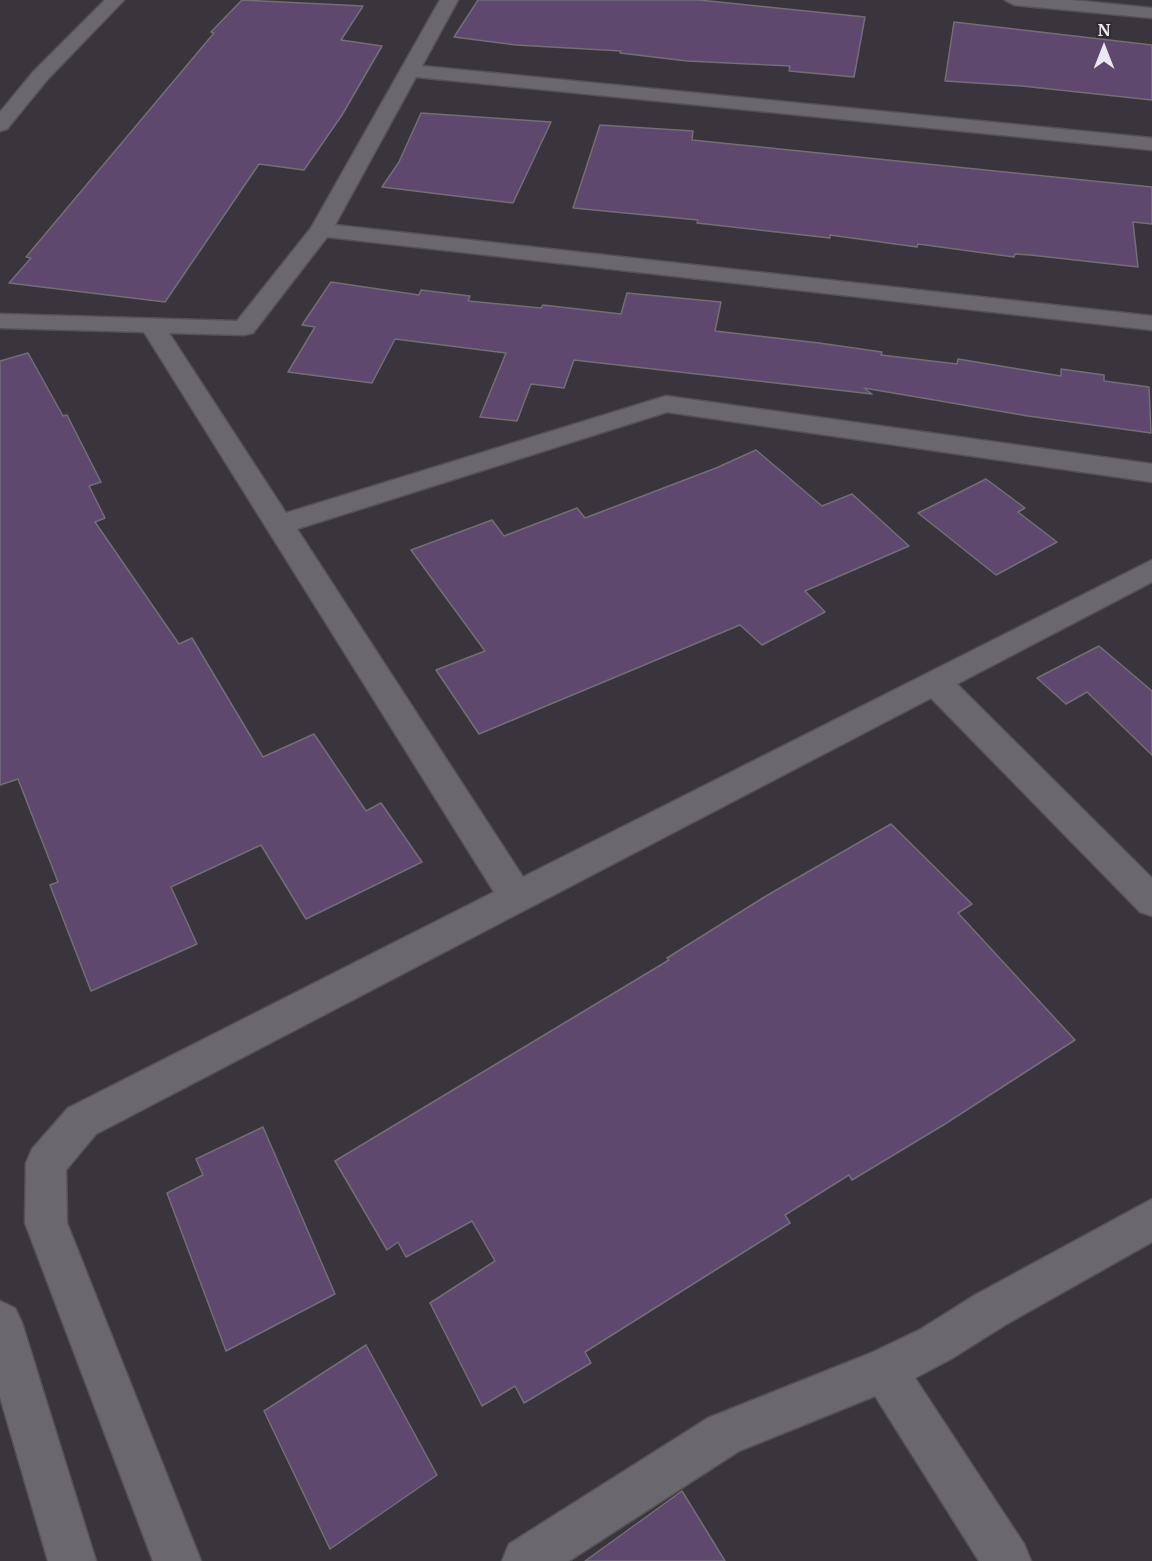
<!DOCTYPE html>
<style>
body{margin:0}
#map{position:relative;width:1152px;height:1561px;overflow:hidden;background:#3a353c;font-family:Merriweather,serif}
canvas{display:block}
.north{position:absolute;left:1074px;top:18px;width:60px;height:60px;-webkit-text-stroke:4px #2f2b32;paint-order:stroke;rotate:0deg;font-size:16px;font-weight:700;line-height:24px;text-align:center;color:#eae8ec}
.north::after{content:'';display:block;margin:auto;width:21px;height:27px;background:#eae8ec;clip-path:polygon(50% 0,100% 100%,50% 72%,0 100%)}
</style>
<div id="map">
<canvas width="1152" height="1561"></canvas>
<div class="north">N</div>
</div>
<script>
const context = document.querySelector('canvas').getContext('2d');
context.lineJoin = 'round';
function fillPath(path, color) {
  context.fillStyle = color;
  context.fill(path, 'evenodd');
}
function shape(rows) {
  const path = new Path2D();
  for (const r of rows) {
    path.moveTo(r[0], r[1]);
    for (let i = 2; i < r.length; i += 2) path.lineTo(r[i], r[i + 1]);
  }
  return path;
}
function stroke(path, color, width, dash) {
  context.strokeStyle = color;
  context.lineWidth = width;
  context.lineCap = dash ? 'butt' : 'round';
  context.setLineDash(dash || []);
  context.stroke(path);
}
const building = shape([
 [242,0,363,6,341,40,382,46,342,115,304,170,259,164,165,302,9,283,31,258,26,257,214,33,211,32,242,0],
 [478,0,699,0,865,17,854,77,789,71,790,66,687,61,620,53,621,51,516,45,454,37,478,0],
 [954,22,1152,45,1152,100,1022,86,945,81,954,22],
 [421,113,551,122,513,203,382,187,399,162,421,113],
 [600,125,693,131,692,140,1152,187,1152,224,1133,222,1138,267,1030,255,1015,254,1014,257,918,244,917,247,830,235,830,238,697,223,698,220,573,208,600,125],
 [331,282,419,295,421,290,470,296,468,301,541,308,543,305,621,314,627,293,721,302,715,331,819,343,882,352,881,355,957,364,958,359,1061,376,1061,369,1104,375,1104,381,1149,387,1151,433,1028,416,864,388,872,394,574,360,564,388,531,384,517,421,480,417,506,353,395,339,372,383,288,372,315,327,302,325,331,282],
 [28,353,63,416,67,415,101,482,89,486,105,518,95,522,179,644,192,638,263,757,314,734,366,811,381,803,422,862,306,919,261,845,171,887,197,944,91,991,50,885,58,882,18,779,0,785,0,361,28,353],
 [756,450,822,506,852,494,909,546,805,591,825,612,762,645,740,625,479,734,436,670,485,651,411,550,492,520,504,536,577,508,585,518,716,468,756,450],
 [986,479,1025,508,1018,512,1057,542,996,575,918,513,986,479],
 [1099,646,1152,691,1152,755,1087,692,1066,704,1037,678,1099,646],
 [891,824,972,904,958,913,1075,1040,945,1124,852,1180,849,1175,785,1215,790,1223,585,1352,591,1363,524,1403,515,1386,482,1406,430,1303,495,1261,472,1221,406,1257,398,1242,387,1250,335,1161,669,960,667,958,766,896,891,824],
 [263,1127,335,1294,226,1351,167,1193,203,1175,196,1159,263,1127],
 [366,1345,437,1475,330,1549,264,1411,366,1345],
 [682,1491,725,1561,585,1561,682,1491]
]);
fillPath(building, '#5f486e');
stroke(building, '#736e76', 1.5);
const minor = shape([
 [105,0,124,0,47,80,7,129,0,131,0,112,33,72,105,0],
 [440,0,458,0,422,66,1152,138,1152,150,416,77,335,225,1152,316,1152,330,327,237,253,333,244,335,169,333,286,513,666,396,1152,464,1152,482,667,412,297,529,523,877,1152,560,1152,582,957,684,1152,878,1152,916,1140,912,931,698,96,1134,66,1170,67,1223,201,1561,153,1561,25,1223,26,1163,32,1149,68,1108,494,892,144,332,0,328,0,314,237,321,311,228,440,0],
 [1005,0,1072,0,1152,8,1152,18,1014,5,1005,0],
 [1152,1199,1152,1242,1005,1325,951,1359,915,1378,1024,1544,1031,1561,979,1561,875,1396,739,1451,569,1561,502,1561,509,1544,708,1418,871,1353,921,1329,975,1295,1152,1199],
 [0,1301,15,1308,22,1323,96,1561,48,1561,0,1397,0,1301]
]);
stroke(minor, '#555257', 3);
fillPath(minor, '#6b676e');
</script>
